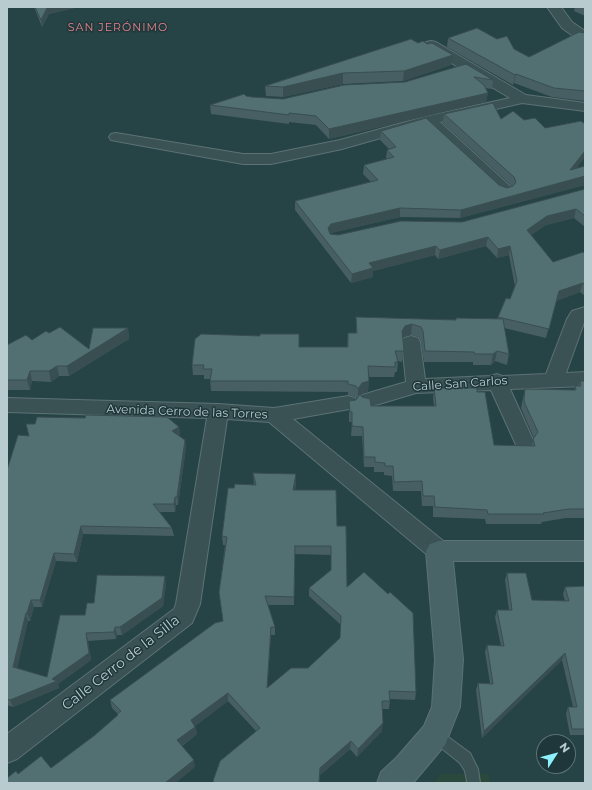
<!DOCTYPE html>
<meta charset="utf-8">
<style>
body{margin:0}
#map{position:relative;width:592px;height:790px;overflow:hidden;background:#264345;font-family:Montserrat,sans-serif}
canvas{display:block}
.frame{position:absolute;inset:0;border:8px solid #b8cbce;pointer-events:none}
.north{position:absolute;left:536px;top:734px;width:40px;height:40px;box-sizing:border-box;background:#1f373a;border:1px solid #5c7275;border-radius:50%;rotate:54deg;font-size:11px;font-weight:700;line-height:16px;text-align:center;color:#b8cbce}
.north::after{content:'';display:block;margin:auto;width:14px;height:18px;background:#8df1fd;clip-path:polygon(50% 0,100% 100%,50% 72%,0 100%)}
</style>
<div id="map">
<canvas width="592" height="790"></canvas>
<div class="frame"></div>
<div class="north">N</div>
</div>
<script>
const context = document.querySelector('canvas').getContext('2d');
context.lineJoin = 'round';
function fillPath(path, color) {
  context.fillStyle = color;
  context.fill(path, 'evenodd');
}
function shape(rows) {
  const path = new Path2D();
  for (const r of rows) {
    path.moveTo(r[0], r[1]);
    for (let i = 2; i < r.length; i += 2) path.lineTo(r[i], r[i + 1]);
  }
  return path;
}
function stroke(path, color, width, dash) {
  context.strokeStyle = color;
  context.lineWidth = width;
  context.lineCap = dash ? 'butt' : 'round';
  context.setLineDash(dash || []);
  context.stroke(path);
}
function label(font, color, halo, rows, align = 'center') {
  context.font = font + ' Montserrat,sans-serif';
  context.lineWidth = 3;
  context.setLineDash([]);
  context.textBaseline = 'middle';
  context.strokeStyle = halo;
  context.fillStyle = color;
  for (const [text, x, y, turn = 0] of rows) {
    context.save();
    context.translate(x, y);
    context.rotate((+turn || 0) * Math.PI / 180);
    context.textAlign = isNaN(turn) ? turn : align;
    if (halo) context.strokeText(text, 0, 0);
    context.fillText(text, 0, 0);
    context.restore();
  }
}
fillPath(shape([
 [440,774,489,774,490,783,434,783]
]), '#2a483b');
const service = shape([
 [435,729,440,731,470,753,478,769,480,783,466,783,467,781,465,771,460,763,430,739,428,735,430,731,435,729]
]);
const minor = shape([
 [431,41,436,42,526,95,585,103,585,111,522,103,440,122,511,187,513,190,511,193,505,195,499,193,426,125,342,149,271,164,243,164,116,141,111,140,109,137,111,134,116,133,243,154,271,154,340,140,424,117,510,98,426,48,424,45,426,42,431,41],
 [585,307,585,320,566,373,585,372,585,386,510,389,534,442,531,447,524,450,517,447,491,390,416,393,369,407,362,405,359,400,362,395,406,382,402,342,404,338,411,336,418,338,420,342,425,379,490,376,497,374,502,376,546,374,567,319,572,311,585,307],
 [348,396,355,398,358,403,355,408,293,419,447,544,451,551,447,558,439,560,431,558,269,422,227,419,200,604,192,623,17,759,7,763,7,734,174,609,176,604,207,418,7,412,7,398,218,404,274,408,348,396]
]);
const tertiary = shape([
 [547,7,561,7,572,22,585,31,585,42,580,41,562,28,547,7]
]);
const secondary = shape([
 [439,541,585,541,585,561,453,561,463,659,460,707,445,745,413,783,377,783,381,772,397,757,424,726,432,707,435,659,426,551,430,544,439,541]
]);
stroke(service, '#5c7275', 2);
stroke(minor, '#5c7275', 2);
stroke(tertiary, '#5c7275', 2);
stroke(secondary, '#5c7275', 2);
fillPath(service, '#3b5254');
fillPath(minor, '#3b5254');
fillPath(tertiary, '#3b5254');
fillPath(secondary, '#486467');
fillPath(shape([
 [34,7,79,7,49,14,42,27],
 [575,7,585,7,585,16,574,11],
 [585,33,585,101,552,97,514,83,513,85,447,47,448,38,514,49,529,57],
 [411,39,451,65,403,81,343,84,283,97,266,96,265,86],
 [466,64,493,80,492,89,485,88,488,93,486,102,329,139,316,125,289,122,289,124,211,114,210,105,246,96,252,97,283,99,405,82],
 [444,114,501,119,524,120,545,128,585,157,576,168,585,166,585,185,460,218,400,217,331,233,330,234,338,235,462,222,585,189,585,227,574,218,546,225,531,235,553,262,585,254,585,295,584,295,580,292,556,301,546,338,504,328,509,354,507,365,495,361,491,365,473,365,473,362,424,362,421,342,419,337,411,335,404,337,402,339,404,351,402,362,398,361,397,372,395,372,394,377,369,377,368,392,362,394,361,395,371,406,434,406,433,398,434,388,477,392,494,445,532,446,534,438,523,413,521,408,523,398,525,389,574,390,575,386,578,386,580,381,585,381,585,518,566,518,542,522,541,524,486,524,485,519,433,517,433,506,422,506,421,491,393,491,392,476,384,475,384,472,374,472,374,467,364,467,362,436,351,436,352,422,349,422,349,401,356,400,357,398,355,397,348,395,348,392,211,391,210,379,204,379,204,375,193,375,192,365,299,347,347,347,348,333,356,333,356,317,456,320,456,318,497,319,510,299,515,287,509,255,497,258,486,246,438,259,435,255,373,271,373,277,351,283,295,210,295,201,371,182,363,174,364,165,387,159,386,158,387,150,389,149,380,140,381,131,499,185,507,188,512,186,443,123],
 [128,328,129,339,69,376,59,376,51,382,32,381,30,390,7,390,7,345,32,340,89,349],
 [179,427,180,435,178,436,185,440,186,448,178,505,176,505,175,512,160,512,172,528,174,536,83,534,77,562,56,561,42,607,34,607,30,621,28,621,17,668,47,677,85,615,94,603,166,584,163,606,122,635,117,635,116,639,88,641,91,660,58,684,59,688,13,707,7,705,7,470,29,436],
 [253,473,296,483,295,490,337,526,347,587,416,692,415,700,390,699,389,709,382,709,382,731,357,757,350,749,319,776,319,783,214,783,213,781,256,731,228,701,195,726,197,734,182,746,195,767,18,774,51,768,95,735,117,716,117,714,118,714,112,708,110,700,223,621,219,592,225,545,223,545,222,536,234,488,254,485],
 [295,554,331,555,331,570,309,588,309,596,340,624,340,638,308,668,267,687,271,635,275,635,275,627,268,605,294,605],
 [507,573,532,600,565,601,563,594,565,587,585,586,585,744,584,735,570,735,566,714,568,707,573,707,562,660,482,738,476,690,478,683,490,683,485,652,487,645,501,646,495,617,497,610,509,610,505,580]
]), '#475f62');
fillPath(shape([
 [50,7,79,7,49,14,42,27,41,20,47,8],
 [453,55,451,65,403,81,404,71],
 [343,73,343,84,283,97,283,87],
 [516,74,514,83,513,85,515,75],
 [488,93,486,102,329,139,329,129],
 [585,151,585,157,568,179,570,170],
 [585,176,585,185,460,218,461,210],
 [400,208,400,217,331,233,328,237,328,228,331,224],
 [576,209,574,218,546,225,525,239,527,230,547,216],
 [488,237,486,246,438,259,440,250],
 [436,246,435,255,373,271,373,277,351,283,352,274,369,263],
 [510,246,509,255,497,258,498,249],
 [583,283,580,292,556,301,546,338,559,291],
 [412,324,411,335,404,337,401,341,402,331,405,326],
 [128,328,129,339,69,376,67,366],
 [497,351,495,361,491,365,493,354],
 [57,366,59,376,51,382,49,371],
 [30,371,32,381,30,390,27,380],
 [369,381,368,392,362,394,358,400,358,389,362,383],
 [179,427,180,435,173,439,172,431],
 [185,440,186,448,178,505,177,497],
 [296,474,296,483,293,498,293,490],
 [175,497,176,505,175,512,174,504],
 [81,526,83,534,77,562,74,554],
 [54,553,56,561,42,607,40,600],
 [165,576,166,584,163,606,122,635,120,627],
 [31,600,34,607,30,621,27,613],
 [26,613,28,621,16,674,13,667],
 [115,627,117,635,116,639,114,632],
 [271,627,271,635,267,696,267,688],
 [86,633,88,641,91,660,58,684,59,688,13,707,10,700,52,679],
 [565,653,562,660,482,738,484,731],
 [228,693,228,701,192,728,191,720],
 [383,723,382,731,357,757,358,749],
 [195,727,197,734,178,748,177,740],
 [351,741,350,749,319,776,320,768],
 [194,760,195,767,176,783,165,783]
]), '#394e50');
const building = shape([
 [35,7,50,7,47,8,41,20,35,7],
 [477,28,497,39,507,36,514,49,529,57,579,32,585,33,585,91,554,88,516,74,515,75,448,38,477,28],
 [411,39,418,43,423,41,427,44,432,43,453,55,404,71,343,73,283,87,265,86,411,39],
 [466,64,493,80,474,77,484,85,488,93,329,129,316,116,289,113,289,115,210,105,244,94,246,96,252,97,283,99,344,85,405,82,466,64],
 [493,103,501,119,513,111,524,120,535,118,545,128,581,121,585,124,585,151,570,170,585,166,585,176,461,210,400,208,331,224,328,228,330,234,338,235,401,221,462,222,585,189,585,216,576,209,547,216,527,230,553,262,583,252,585,254,585,285,583,283,559,291,549,329,498,317,506,298,510,299,517,281,510,246,498,249,488,237,440,250,436,246,369,263,373,268,352,274,295,201,378,180,364,165,394,157,387,150,396,147,381,131,426,118,499,185,507,188,513,186,516,182,514,177,444,114,493,103],
 [356,317,456,320,456,318,503,319,509,354,497,351,493,354,475,354,474,352,425,351,423,331,421,327,412,324,405,326,402,331,404,351,395,351,398,362,395,362,395,367,368,366,369,381,362,383,358,389,356,386,348,384,348,381,210,381,212,369,203,369,204,365,192,365,195,339,201,334,260,336,260,334,299,334,299,347,348,347,348,333,357,333,356,317],
 [60,327,89,349,93,328,128,328,67,366,57,366,49,371,30,371,27,380,7,380,7,345,26,335,32,340,46,331,49,333,60,327],
 [580,381,585,381,585,509,569,509,543,513,544,514,488,514,487,510,435,507,434,496,423,496,422,481,394,482,393,466,385,466,385,463,375,462,375,457,364,457,363,427,352,426,352,412,350,412,349,401,356,400,360,394,362,397,370,399,371,406,436,406,434,388,477,388,477,392,485,392,494,445,535,446,533,439,538,432,525,404,524,399,525,389,576,390,575,386,581,386,580,381],
 [86,415,167,417,179,427,172,431,185,440,177,497,175,497,174,504,153,504,172,528,81,526,74,554,54,553,40,600,31,600,27,613,26,613,13,667,47,677,60,615,85,615,87,603,94,603,97,575,165,576,162,598,120,627,115,627,114,632,86,633,89,653,52,679,57,681,10,700,7,699,7,470,18,435,29,436,26,424,35,424,37,417,85,418,86,415],
 [253,473,296,474,293,490,336,490,337,526,346,526,347,587,364,572,388,594,390,592,413,613,416,692,389,691,390,701,382,701,383,723,358,749,351,741,320,768,319,783,215,783,213,781,220,761,260,728,228,693,191,720,195,727,177,740,194,760,165,783,7,783,7,778,16,771,18,774,41,756,51,768,95,735,118,715,117,714,121,711,110,700,215,623,223,621,219,592,227,537,222,536,228,488,234,488,235,484,256,485,253,473],
 [295,546,331,546,331,570,309,588,341,616,340,638,308,668,291,668,267,688,271,627,275,627,265,596,294,597,295,546],
 [507,573,526,573,532,600,569,601,565,587,585,586,585,729,572,729,568,707,577,707,565,653,484,731,478,683,493,684,487,645,504,646,497,610,512,610,507,573]
]);
fillPath(building, '#526f72');
stroke(building, '#394e50', 1);
context.letterSpacing = '1px';
label('11px', '#e3848a', '#1f373a', [
 ["SAN JERÓNIMO",118,28]
]);
context.letterSpacing = '0px';
label('12px', '#b8cbce', '#1f373a', [
 ["Calle San Carlos",460,384,-4],
 ["Avenida Cerro de las Torres",187,412,2]
]);
label('14px', '#b8cbce', '#1f373a', [
 ["Calle Cerro de la Silla",121,663,-38]
]);
</script>
